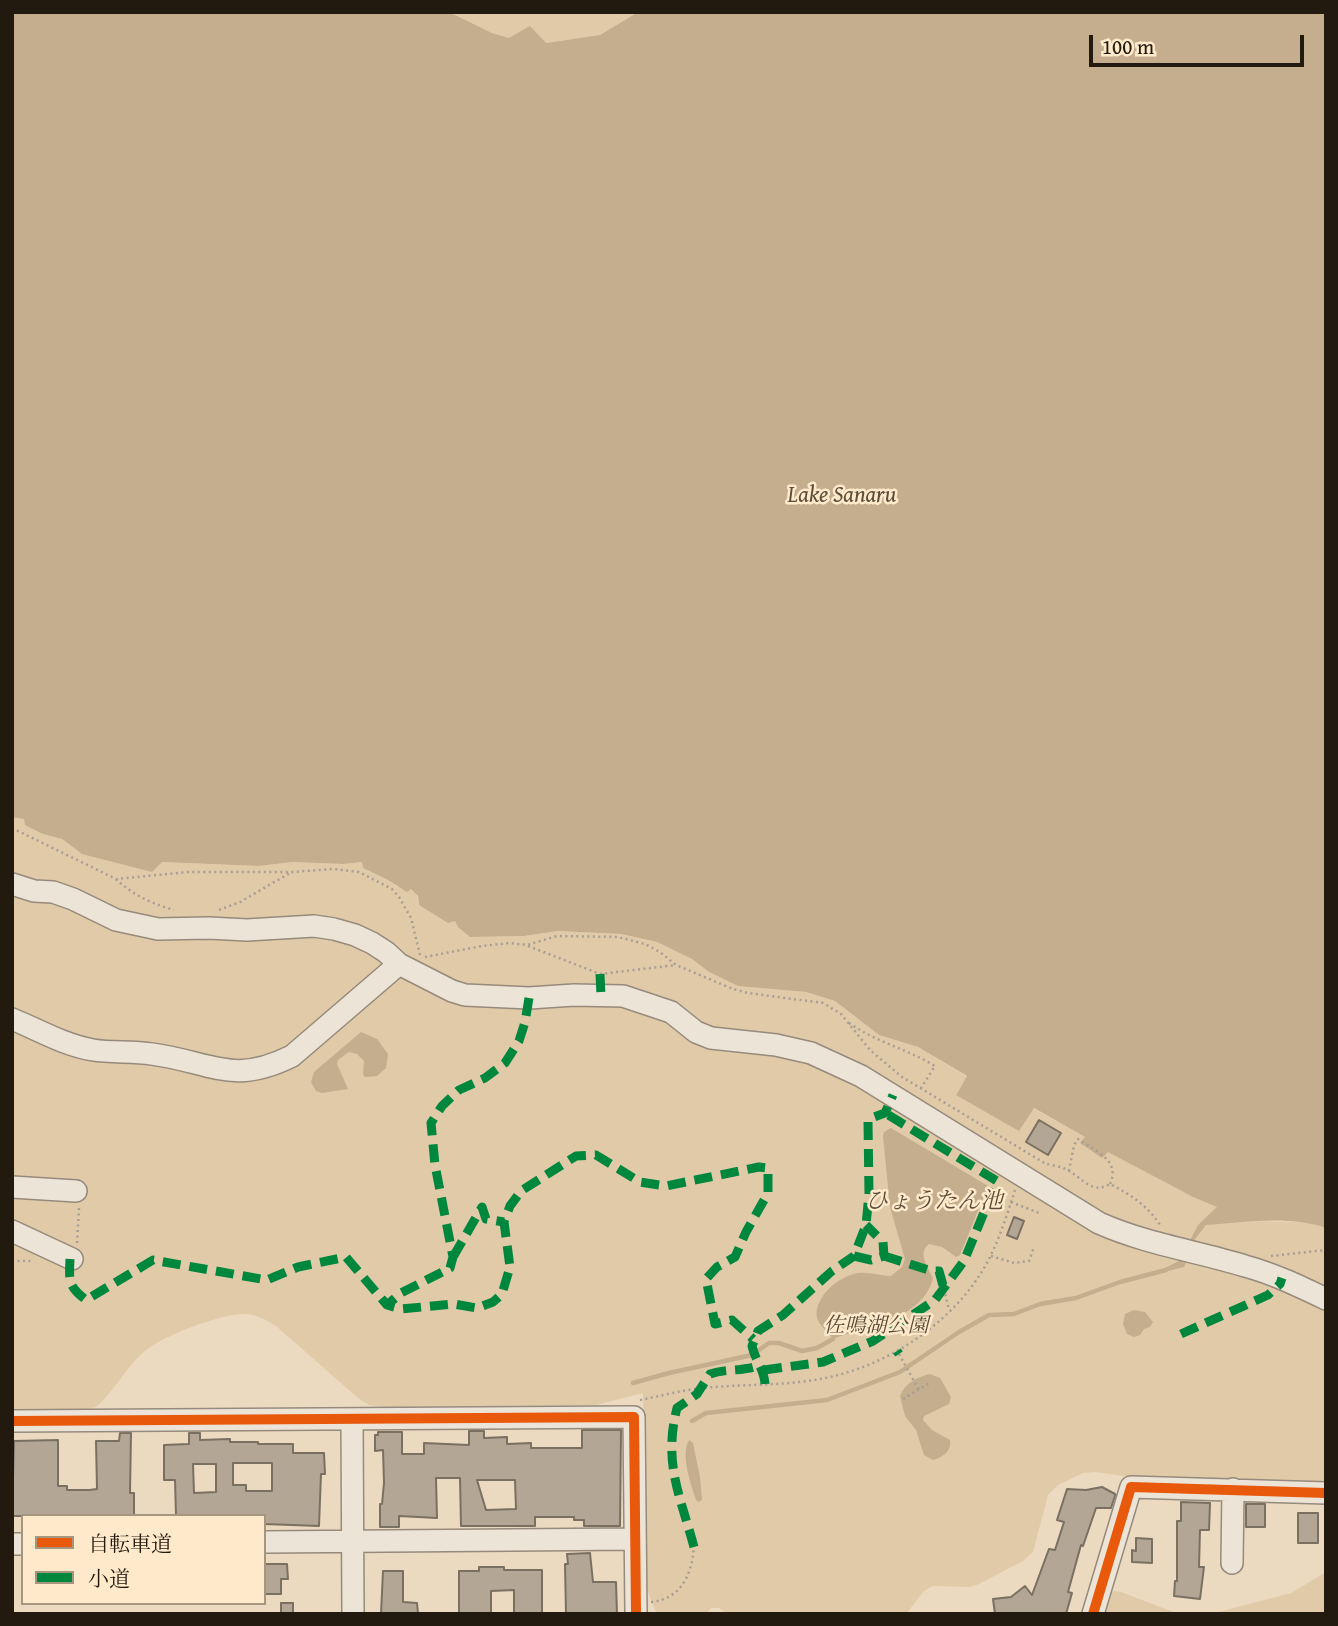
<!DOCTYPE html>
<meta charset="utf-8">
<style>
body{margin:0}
#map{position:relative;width:1338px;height:1626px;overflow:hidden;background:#ecdac0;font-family:"Gentium Book Plus","Noto Serif JP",serif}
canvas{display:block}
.frame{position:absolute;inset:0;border:14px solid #221a0f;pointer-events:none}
.legend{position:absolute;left:21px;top:1514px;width:245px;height:91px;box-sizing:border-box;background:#fee9cb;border:2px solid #a69680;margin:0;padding:9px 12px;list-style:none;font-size:21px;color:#221a0f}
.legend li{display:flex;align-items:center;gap:14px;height:35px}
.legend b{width:35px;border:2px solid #a69680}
.scale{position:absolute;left:1089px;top:35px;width:215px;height:32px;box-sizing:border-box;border:4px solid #221a0f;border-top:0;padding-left:9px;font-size:21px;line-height:24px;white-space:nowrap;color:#221a0f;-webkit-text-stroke:5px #fee9cb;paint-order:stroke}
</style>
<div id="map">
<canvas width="1338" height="1626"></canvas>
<div class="frame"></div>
<ul class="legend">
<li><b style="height:9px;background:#e8590c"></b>自転車道</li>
<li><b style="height:9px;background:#00873e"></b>小道</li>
</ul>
<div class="scale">100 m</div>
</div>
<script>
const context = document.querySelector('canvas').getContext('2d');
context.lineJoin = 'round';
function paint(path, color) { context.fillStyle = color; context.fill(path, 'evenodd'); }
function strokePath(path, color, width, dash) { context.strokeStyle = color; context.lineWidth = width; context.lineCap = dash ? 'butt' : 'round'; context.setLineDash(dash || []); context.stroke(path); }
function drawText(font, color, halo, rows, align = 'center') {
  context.font = font + ' "Gentium Book Plus","Noto Serif JP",serif'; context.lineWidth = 5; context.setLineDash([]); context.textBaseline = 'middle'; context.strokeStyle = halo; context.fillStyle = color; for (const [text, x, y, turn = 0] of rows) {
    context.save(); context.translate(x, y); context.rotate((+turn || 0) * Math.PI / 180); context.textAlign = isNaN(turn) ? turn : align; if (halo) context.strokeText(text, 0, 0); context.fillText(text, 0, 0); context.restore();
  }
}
const green = new Path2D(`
 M449,12h189l-38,23 -54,8 -37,-5 -17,-5z
 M12,817l12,1 19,16 19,5 20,15 80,8 97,4 34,-4 50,2 19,-2 1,6 23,11 11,8 14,2 6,5 2,11 36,16 15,16 54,-1 34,-5 63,3 36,8 35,17 17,13 29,14 68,6 29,9 44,34 39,12 49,30 -11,17 63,36 14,-22 148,83 29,11 36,19 66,1 14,6v257l-174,-5 -56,-8 -13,1 -25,12 -10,10 -15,57 -10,9 -44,23 -10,3 -37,-1 -8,5 -18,23h-178l-9,-6h-8l-5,6h-49l-12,-29 -2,-192 -47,12 -213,2 -14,-2 -11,-7 -82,-72c-10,-6 -18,-11 -30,-12 -22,-2 -83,22 -100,36 -20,16 -31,41 -50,57l-9,2 -75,1z
 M1326,1572v42h-115l80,-21z
 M1114,1591l7,1 58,22h-79l8,-20z`);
const water = new Path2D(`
 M12,12h437l43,21 17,5 21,-12 16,17 54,-8 38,-23h688v1216c-34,-13 -84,-6 -120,-3l-11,14 -11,28 -20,5 1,-4 14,-7 19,-36 19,-18 -24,-10 -85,-45 -6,6 -22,-15 5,-6 -51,-29 -15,23 -63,-36 11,-19 -49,-29 -39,-12 -44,-34 -29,-9 -68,-6 -29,-14 -17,-13 -35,-17 -36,-8 -63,-3 -34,5 -54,1 -12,-10 -3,-6 -7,2 -29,-18 -1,-9 -7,-7 -4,3 -21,-13 -23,-11 -1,-6 -19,2 -50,-2 -34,4 -97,-4 -10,10 -70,-18 -20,-15 -19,-5 -18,-9 -1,-6 -12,-2z
 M361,1032l16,7 11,15 -2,14 -9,8 -12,1 -2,-3 1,-13 -7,-7 -8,-2 -11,8 -1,4 11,25 -26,4 -6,-2 -5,-9 3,-10z
 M891,1128l97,58 -28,69 -4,2 -14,-10 -13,-3c-12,9 -1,23 4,34 -5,24 -31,38 -52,48 -14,7 -31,5 -48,13 -4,-6 -15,-15 -16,-21 -4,-21 23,-43 42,-45 11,-1 21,3 32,3l11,-9 3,-8 -15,-52 -7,-71 1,-4z
 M1134,1310l11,2 8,10 -3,5 -6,2 -4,6 -6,2 -7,-3 -4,-10 2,-10z
 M930,1374l10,4 11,19 -2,7 -25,12 -1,4 9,10 18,10c2,11 -7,17 -17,20l-9,-5 -8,-25 -11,-14 -5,-20c5,-13 17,-19 30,-22z
 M689,1440l4,3 7,34 2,23 -3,2 -3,-2c-5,-16 -16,-45 -7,-60z`);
const stream = new Path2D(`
 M633,1383l36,-10 83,-18 17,-12h10l23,8 15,-3 16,-9
 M692,1421l14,-8 121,-13 73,-28 59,-40 30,-17 25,-1 26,-10 36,-6 44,-16 46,-12`);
const building = new Path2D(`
 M1039,1120l22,13 -13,22 -22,-13z
 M1014,1217l10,4 -7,18 -10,-4z
 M582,1430h39l-1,96h-36v-6h-10v-3h-39v9h-74l-1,-48h-24l1,40 -38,-2v11h-19v-23h2l2,-21 -1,-33 -8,1v-16h3v-3h24v22h22v-11l45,2v-14h15v7l23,-1v7l24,-1v5h51zM477,1480h38l1,29 -30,1z
 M120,1433h11l-1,60h4v23h-122l2,-75 44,-1v46h9v4h22l8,-1 -1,-48h23z
 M189,1433h11v7l30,-1v3h28v2h35v9h31l1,21h-4l-2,52 -55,-2v-8h-88l-1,-36h-11v-35l25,-1zM233,1463h39v28h-26v-6h-13zM193,1464h23v28l-22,1z
 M1102,1487l13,7v2l-4,12h-15l-13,38 -2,-1 -13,47 4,1 -6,21h-71l-2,-15 18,-2 14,-11 7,9 17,-46 6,1 9,-28 -7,-2 10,-31 19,1z
 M1181,1502l29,1 -1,27h-9l-1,37h5l-4,32 -26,-3 1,-15h2v-60h4z
 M1246,1504h19v23h-19z
 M1298,1513h20v30h-20z
 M1136,1538l16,1v24l-20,-1v-12l4,1z
 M590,1553l3,29h23l1,32h-51l-1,-50h3l-1,-10z
 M264,1564h23l1,15h-7v15h-17z
 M479,1567h25v3h38v44h-28v-24l-23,1v23h-32v-43h20z
 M383,1571h20v31l14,1 1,11h-37z
 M281,1603h12v11h-12z`);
const path = new Path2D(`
 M12,828l104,51 72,-7h104l41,-3 26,3 33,17 7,8 12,21 9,37
 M116,879c16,16 37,25 58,31
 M219,910l21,-8 50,-29
 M528,946l72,28 76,-9
 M425,957l57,-11 27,-3 18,2 30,-9 61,1 27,7 15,8 16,13 57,24 15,4 75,10 18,11 29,36 32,27 144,87c5,1 12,2 17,4 17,6 27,28 47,16 20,10 38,22 50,41
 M849,1023c27,19 58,26 86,43l-14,22
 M1069,1171l5,-26 4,-6c17,12 43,21 32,45
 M1011,1202l28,11
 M77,1243l2,-35
 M991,1256l23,7 15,-2 5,-14
 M1271,1256l55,-6
 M12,1261h21
 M944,1289l5,21
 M899,1354l20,36
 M903,1399l28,-17
 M640,1400c21,-4 42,-10 63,-12 39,-4 79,-2 117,-9 69,-12 140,-60 171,-124 10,-21 17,-43 24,-65
 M651,1602c31,-3 41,-29 43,-55`);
const minor = new Path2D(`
 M12,884l22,7 19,1 20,7 43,21 42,9 51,-1 38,2 67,-4 20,3 21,6 17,8 14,9 13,12 53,27 13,4 64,3 45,-3 49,1 48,16 25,20 15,6 65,7 35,8 50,23 238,147c47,21 97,28 146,43 29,8 54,20 81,33
 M12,1019c27,11 52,26 81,31 19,3 39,1 59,4 59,8 80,32 140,2l107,-92
 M12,1187l64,4
 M12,1231l60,28
 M352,1419l1,195
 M12,1421l622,-4 2,197
 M264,1542l371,-3
 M12,1544h11
 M1232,1563l1,-74
 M1093,1614l38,-127 195,6`);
const quiet = new Path2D(`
 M600,974l1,21
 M529,998l-4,24 -6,19 -14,22 -20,15 -26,12 -17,16 -11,17 4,42 18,92 -3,11 -49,25 -14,12 14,4 53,-5 23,4 16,-6 9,-8 8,-27 -6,-45 6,-16 11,-15 55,-35 20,-1 44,27 26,4 93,-19 9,1v25l-22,39 -11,25 -18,10 -11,12 9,45 17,-4 21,19
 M854,1256l17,4 13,-4 -1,-14 -17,-17
 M884,1256l48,15h7l5,18
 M453,1257l29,-50 4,12 18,3
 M70,1259c-1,22 -2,27 16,41l67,-40 114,20 31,-13 48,-10 41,48
 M1181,1334l87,-39 12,-11 2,-6
 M897,1351l2,3
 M764,1370l59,-8 50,-21 62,-41 29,-39 33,-80 -112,-68
 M765,1384c-1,-15 -10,-24 -13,-38l6,-15 25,-16 49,-44 22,-15 12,-31 3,-31 -1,-72 3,-4 14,-5 8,-18
 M694,1547c-14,-52 -31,-84 -17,-139l20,-14 13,-20c17,-6 33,-2 50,-9`);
const cycleway = new Path2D(`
 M12,1421l622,-4 2,197
 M1093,1614l38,-127 195,6`);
const parkNames = [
 ["佐鳴湖公園",876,1327]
];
const waterNames = [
 ["Lake Sanaru",842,496],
 ["ひょうたん池",934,1202]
];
paint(green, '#e1caa8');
paint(water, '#c4ae8e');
strokePath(stream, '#c4ae8e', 4.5);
paint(building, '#b3a695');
strokePath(building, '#7a7062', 2);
strokePath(minor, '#958a7b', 24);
strokePath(path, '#a69e94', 2.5, [2, 3.5]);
strokePath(minor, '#ede4d8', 21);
strokePath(quiet, '#00873e', 9, [18, 9]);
strokePath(cycleway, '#e8590c', 10);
drawText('italic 21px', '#594b37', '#fee9cb', parkNames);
drawText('italic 23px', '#5c4e39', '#fee9cb', waterNames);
</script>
